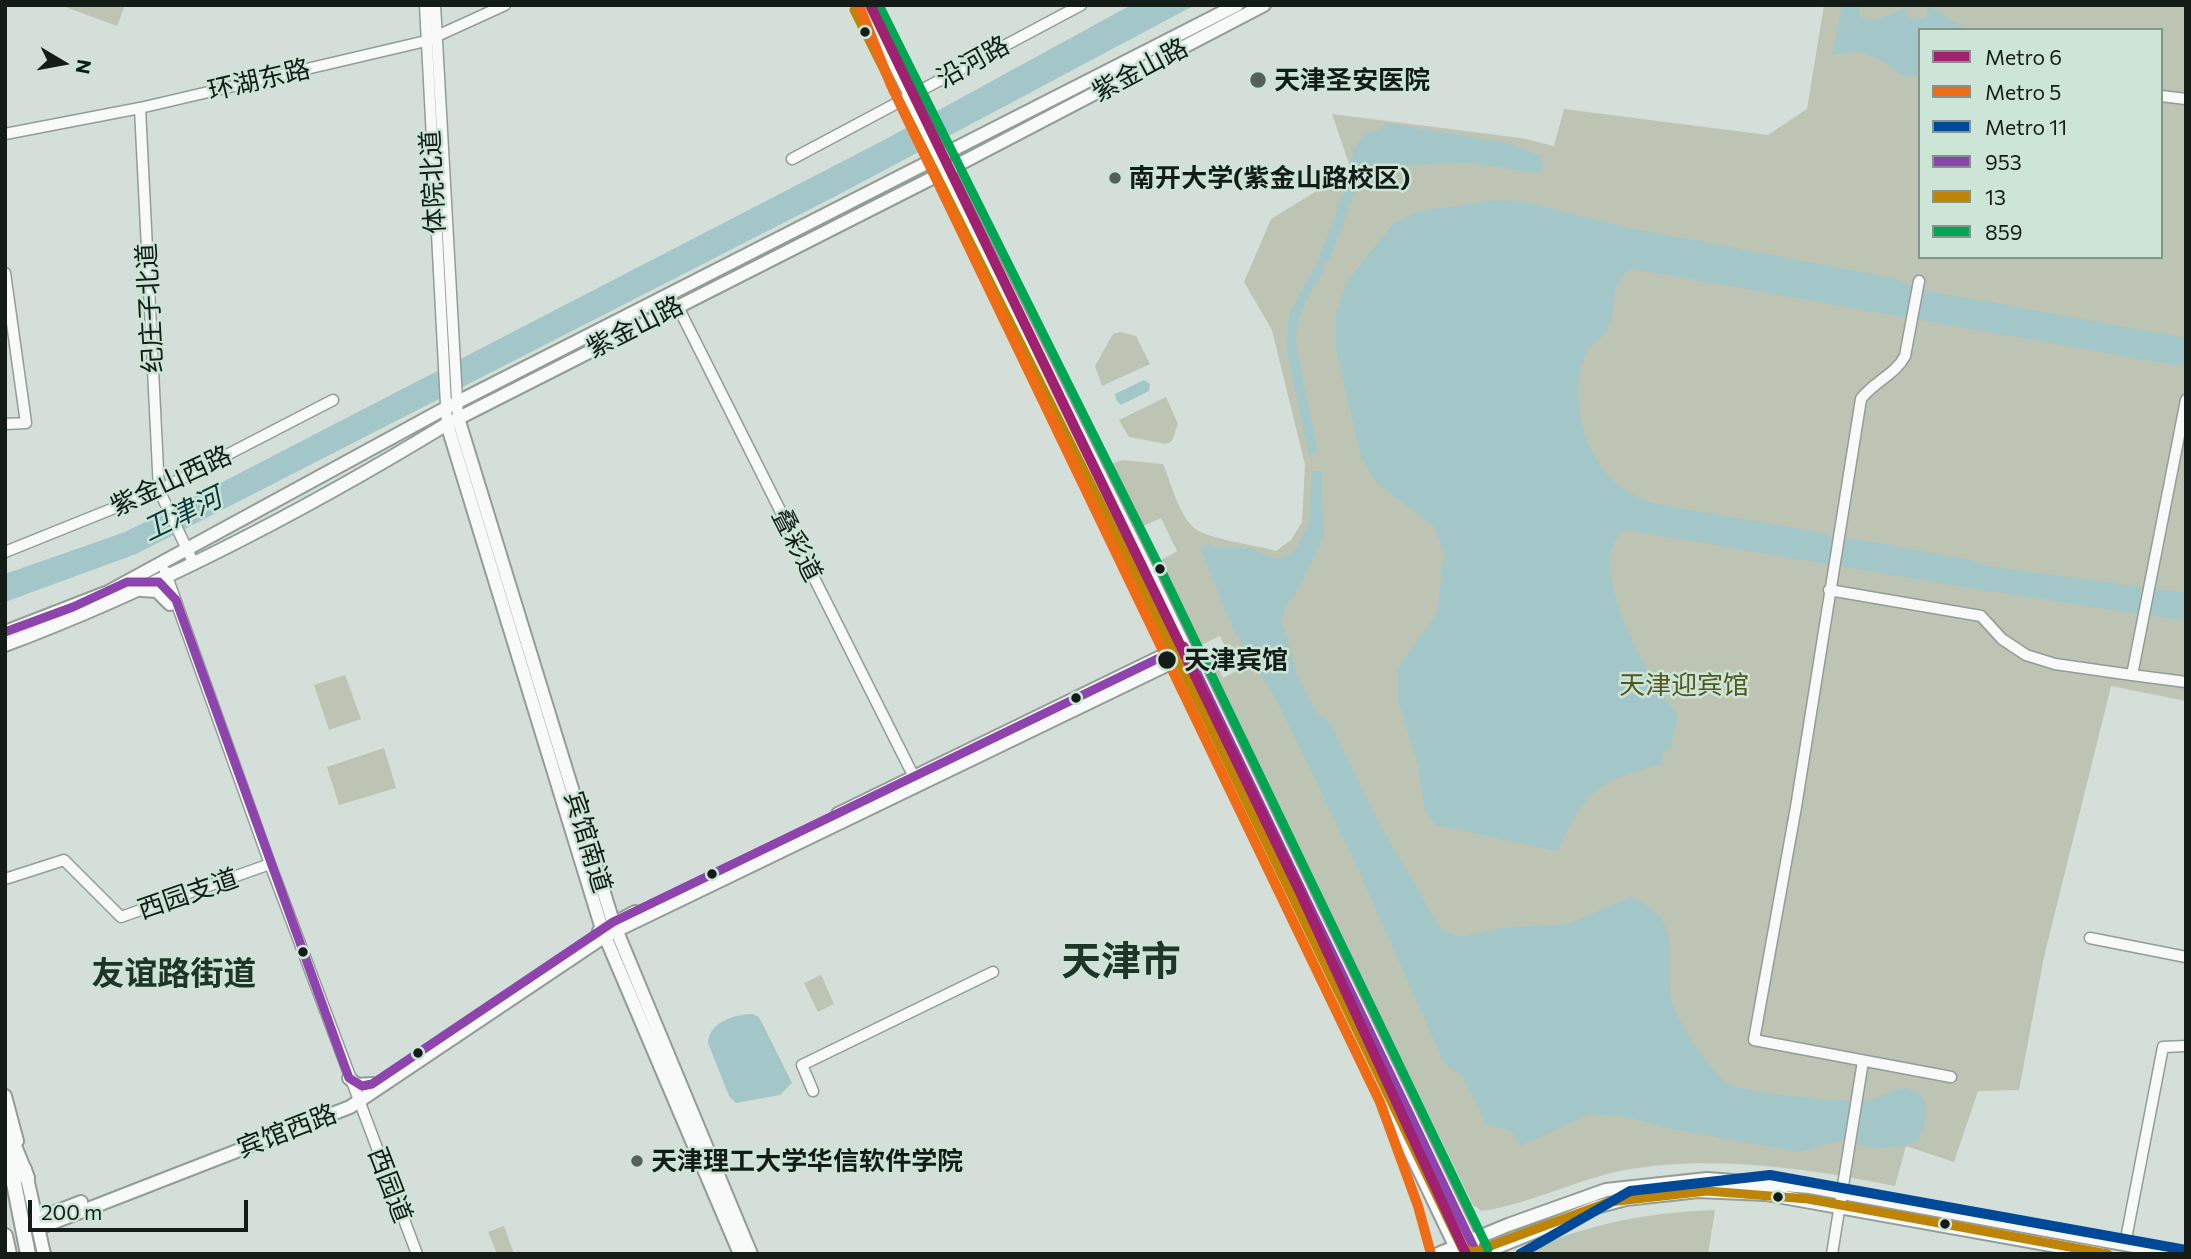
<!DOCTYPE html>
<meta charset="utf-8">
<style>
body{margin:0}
#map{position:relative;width:2191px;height:1259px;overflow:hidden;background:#d3dfd8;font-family:Commissioner,sans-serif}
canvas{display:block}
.frame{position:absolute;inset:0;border:7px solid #131c17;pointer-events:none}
.legend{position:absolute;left:1918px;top:28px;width:245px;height:231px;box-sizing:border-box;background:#cde5d7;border:2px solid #83958a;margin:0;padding:9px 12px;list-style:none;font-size:21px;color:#131c17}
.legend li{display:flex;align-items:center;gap:14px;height:35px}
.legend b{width:35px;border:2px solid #83958a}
.north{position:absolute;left:28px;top:28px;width:70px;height:70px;-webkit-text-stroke:5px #cde5d7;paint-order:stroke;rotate:100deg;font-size:19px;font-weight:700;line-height:28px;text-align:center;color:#131c17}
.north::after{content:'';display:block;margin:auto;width:24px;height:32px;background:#131c17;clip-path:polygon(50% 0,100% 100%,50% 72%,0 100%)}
.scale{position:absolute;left:28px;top:1200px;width:220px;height:32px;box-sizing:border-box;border:4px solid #131c17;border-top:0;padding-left:9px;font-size:21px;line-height:24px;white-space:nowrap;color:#131c17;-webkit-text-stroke:5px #cde5d7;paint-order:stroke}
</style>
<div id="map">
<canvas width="2191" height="1259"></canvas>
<div class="frame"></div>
<ul class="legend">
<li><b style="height:9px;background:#9f216f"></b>Metro 6</li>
<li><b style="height:9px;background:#ef6b14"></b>Metro 5</li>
<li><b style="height:9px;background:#004998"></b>Metro 11</li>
<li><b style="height:9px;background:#8e44ad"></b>953</li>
<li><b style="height:9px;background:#be8406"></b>13</li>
<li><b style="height:9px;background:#00a651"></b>859</li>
</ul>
<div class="north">N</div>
<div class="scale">200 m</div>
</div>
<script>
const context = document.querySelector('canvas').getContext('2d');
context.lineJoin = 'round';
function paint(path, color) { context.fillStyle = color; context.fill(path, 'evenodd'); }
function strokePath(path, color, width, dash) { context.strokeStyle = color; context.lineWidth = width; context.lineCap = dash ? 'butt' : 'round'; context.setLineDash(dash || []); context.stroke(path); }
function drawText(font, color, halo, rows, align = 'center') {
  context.font = font + ' Commissioner,"Noto Sans SC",sans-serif'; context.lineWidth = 5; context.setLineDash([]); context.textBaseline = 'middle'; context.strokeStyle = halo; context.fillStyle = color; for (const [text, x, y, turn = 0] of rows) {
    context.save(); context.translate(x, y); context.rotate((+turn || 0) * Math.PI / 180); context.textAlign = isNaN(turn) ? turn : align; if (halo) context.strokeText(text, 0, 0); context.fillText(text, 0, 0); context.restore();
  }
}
const green = new Path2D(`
 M60,5h65l-8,21z
 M1824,5h362v696l-75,-15 -67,271 -25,133 -41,1 -24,71 -48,-16 -11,40c-90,-18 -184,-32 -275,-15 -47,10 -91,33 -138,40l-9,-6 -269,-548 7,-4 12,25 19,-10 -12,-24 -5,2 -5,-10 -21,10 -41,-84 19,-11 -16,-33 -20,9 -31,-63 12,-4 41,4c8,19 15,48 30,63 12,12 64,18 83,24l15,-11 11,-18 3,-57 -33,-135 -28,-48 27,-63 80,-49 -19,-56 189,24 33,8 10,-37 204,26 39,-26zM1920,30h241v227h-241z
 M1120,332l16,4 14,28 -48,22 -7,-20 18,-32z
 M1166,397l12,27 -6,17 -6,3 -37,-7 -10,-17z
 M345,675l16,44 -32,11 -15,-45z
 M384,748l12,40 -57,17 -12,-38z
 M821,975l13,29 -16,8 -14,-29z
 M1715,1210l-7,44h-191c71,-29 121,-41 198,-44z
 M504,1226l10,28h-17l-9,-22z`);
const water = new Path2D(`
 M1131,5h64l-361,192 -698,357 -131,48v-28l120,-42 53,-27 706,-365z
 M1842,5h17l1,12 15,3 32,-12 -1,9 20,2 2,-14 39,25h-47v45l-14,2c-30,-19 -37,-30 -74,-22z
 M1386,123l122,20 34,13 -1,17 -74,-10 -74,3 -20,7 -16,13 -28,75 -7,3 2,7c-16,25 -28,44 -28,74l22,108 -9,3 -22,-106 1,-26 3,-14 26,-47 11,-28 23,-65 2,-19 12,-18 20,-5z
 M1497,200l33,3 89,23 274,52 30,12 263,48v29l-553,-98 -8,3c-3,6 -8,13 -10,19 -3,15 -1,27 -9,41 -5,8 -15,11 -19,19 -18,40 -7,94 23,126 11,12 25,19 40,26l174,30 9,6h23l114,21 16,6 200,27v28l-217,-33 -343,-58c-48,27 27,157 52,185l-8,35h-6l-3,15c-64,15 -76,27 -103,86l-122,-26 -11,-14 -7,-46 -20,-65v-32l39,-55 7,-62 -9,-23 -60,-47 -14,-24 -25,-108v-35l12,-34 45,-56 24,-12z
 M1144,380l6,4 -1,7 -28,14 -5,-5 -1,-6z
 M1312,471h9l3,65 -24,50 -15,21 -3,15 17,57 17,33 13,9 52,105 60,104 19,7 42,-9 67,-4 61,-27c56,22 34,58 42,104 4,19 40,73 57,83 15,9 123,20 142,16 16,-3 26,-19 45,-8 17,9 8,34 3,48l-14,6 -31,2 -32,-8 -43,12 -133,-24 -39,-11 -37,-3 -70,32c-8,-20 -16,-16 -33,-21l-24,-48 -19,-14 -91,-205 -77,-159 -43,-70 -33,-81 7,-4 12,4h30l28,11 17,-7 15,-28z
 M753,1014l6,3 33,66 -12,12 -44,8 -7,-7 -21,-53c1,-21 27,-29 45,-29z`);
const minor = new Path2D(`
 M425,5l22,419
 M435,5l23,413
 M2161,96l25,3
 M140,108l19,382 34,72
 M5,134l135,-26 286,-67 79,-36
 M792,159l289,-154
 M5,273l21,150 -21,1
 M1919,281l-14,75c-10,19 -32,26 -44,43l-65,408 -42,233 197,37
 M677,305l240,478
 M2186,400l-54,275 54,7
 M5,552l154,-62 174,-90
 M165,571l105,293 147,390
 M1829,590l152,26 21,23 24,16 29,9 77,11
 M5,879l59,-19 57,57 149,-53
 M2090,938l96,19
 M813,1091l-11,-26 191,-93
 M2125,1244l38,-197 23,-1
 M1832,1254l31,-193`);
const major = new Path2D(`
 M865,5l286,572 326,677
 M902,101l270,551 287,602
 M458,418l155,504 138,332
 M447,424l155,505 138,325
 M142,590l15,1 13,13
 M5,632l103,-40 336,-183 793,-404
 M5,645c152,-57 304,-137 442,-221l499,-253 318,-166
 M838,814l339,-165
 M599,931l36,-19
 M349,1078l8,7 15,-1
 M5,1096l12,45
 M25,1169l19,85
 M37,1219l44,-17
 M39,1228l311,-121 255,-171 576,-278
 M1438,1254l70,-29 98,-35 101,-11 103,8 368,67
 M1480,1254l116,-47 30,-8 72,-8 68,3 335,60`);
const highway = new Path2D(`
 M5,1124l22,54
 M5,1138l23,116
 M5,1236l4,18`);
const bus1 = new Path2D(`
 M5,632l68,-25 54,-25h32l17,18 173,478 13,8 10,-2 241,-162 571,-276 293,608`);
const bus2 = new Path2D(`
 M854,10l286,572 322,666 12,4 135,-50 98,-11 101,8 300,55`);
const bus3 = new Path2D(`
 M879,5l283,567 326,677`);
const metro1 = new Path2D(`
 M870,5l428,883 168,366`);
const metro2 = new Path2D(`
 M859,5l31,78 490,1019 38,104 13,48`);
const metro3 = new Path2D(`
 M1520,1254l110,-63 140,-16 416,75`);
const markers = [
 [865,32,6,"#131c17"],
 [1258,80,9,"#56605b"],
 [1115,178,7,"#56605b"],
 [1160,569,6,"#131c17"],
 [1167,660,10,"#131c17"],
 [1076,698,6,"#131c17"],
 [712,874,6,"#131c17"],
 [303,952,6,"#131c17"],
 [418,1053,6,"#131c17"],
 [637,1161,7,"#56605b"],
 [1778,1197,6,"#131c17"],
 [1945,1224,6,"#131c17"]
];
const streetNames = [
 ["沿河路",973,62,-29],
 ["紫金山路",1140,70,-28],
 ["环湖东路",259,80,-13],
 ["体院北道",433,182,-93],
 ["纪庄子北道",150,308,-93],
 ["紫金山路",635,327,-27],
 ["紫金山西路",171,481,-25],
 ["叠彩道",797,545,63],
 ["宾馆南道",588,842,73],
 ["西园支道",188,894,-19],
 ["宾馆西路",287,1131,-21],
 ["西园道",390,1185,69]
];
const poiNames = [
 ["天津圣安医院",1274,80],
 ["南开大学(紫金山路校区)",1129,178],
 ["天津理工大学华信软件学院",651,1161]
];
const stopNames = [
 ["天津宾馆",1184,660]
];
const parkNames = [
 ["天津迎宾馆",1684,685]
];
const waterNames = [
 ["卫津河",182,514,-26]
];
const districtNames = [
 ["友谊路街道",174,974]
];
const townNames = [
 ["天津市",1121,962]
];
paint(green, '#bdc4b4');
paint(water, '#a3c7c9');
strokePath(minor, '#939c97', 13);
strokePath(major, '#939c97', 16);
strokePath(highway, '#939c97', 18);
strokePath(minor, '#f8faf9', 10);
strokePath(major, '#f8faf9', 12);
strokePath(highway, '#f8faf9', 14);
strokePath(bus1, '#8e44ad', 9);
strokePath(bus2, '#be8406', 9);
strokePath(bus3, '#00a651', 9);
strokePath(metro1, '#9f216f', 10);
strokePath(metro2, '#ef6b14', 10);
strokePath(metro3, '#004998', 10);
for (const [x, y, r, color] of markers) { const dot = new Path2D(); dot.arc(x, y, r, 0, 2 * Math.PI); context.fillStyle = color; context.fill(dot); strokePath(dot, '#cde5d7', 2.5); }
drawText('26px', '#131c17', '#cde5d7', streetNames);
drawText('bold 26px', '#131c17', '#cde5d7', poiNames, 'left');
drawText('bold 26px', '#131c17', '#cde5d7', stopNames, 'left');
drawText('26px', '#52571e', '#cde5d7', parkNames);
drawText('italic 28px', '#0c393e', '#cde5d7', waterNames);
drawText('bold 33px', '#203429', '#cde5d7', districtNames);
drawText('bold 40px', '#203429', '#cde5d7', townNames);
</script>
